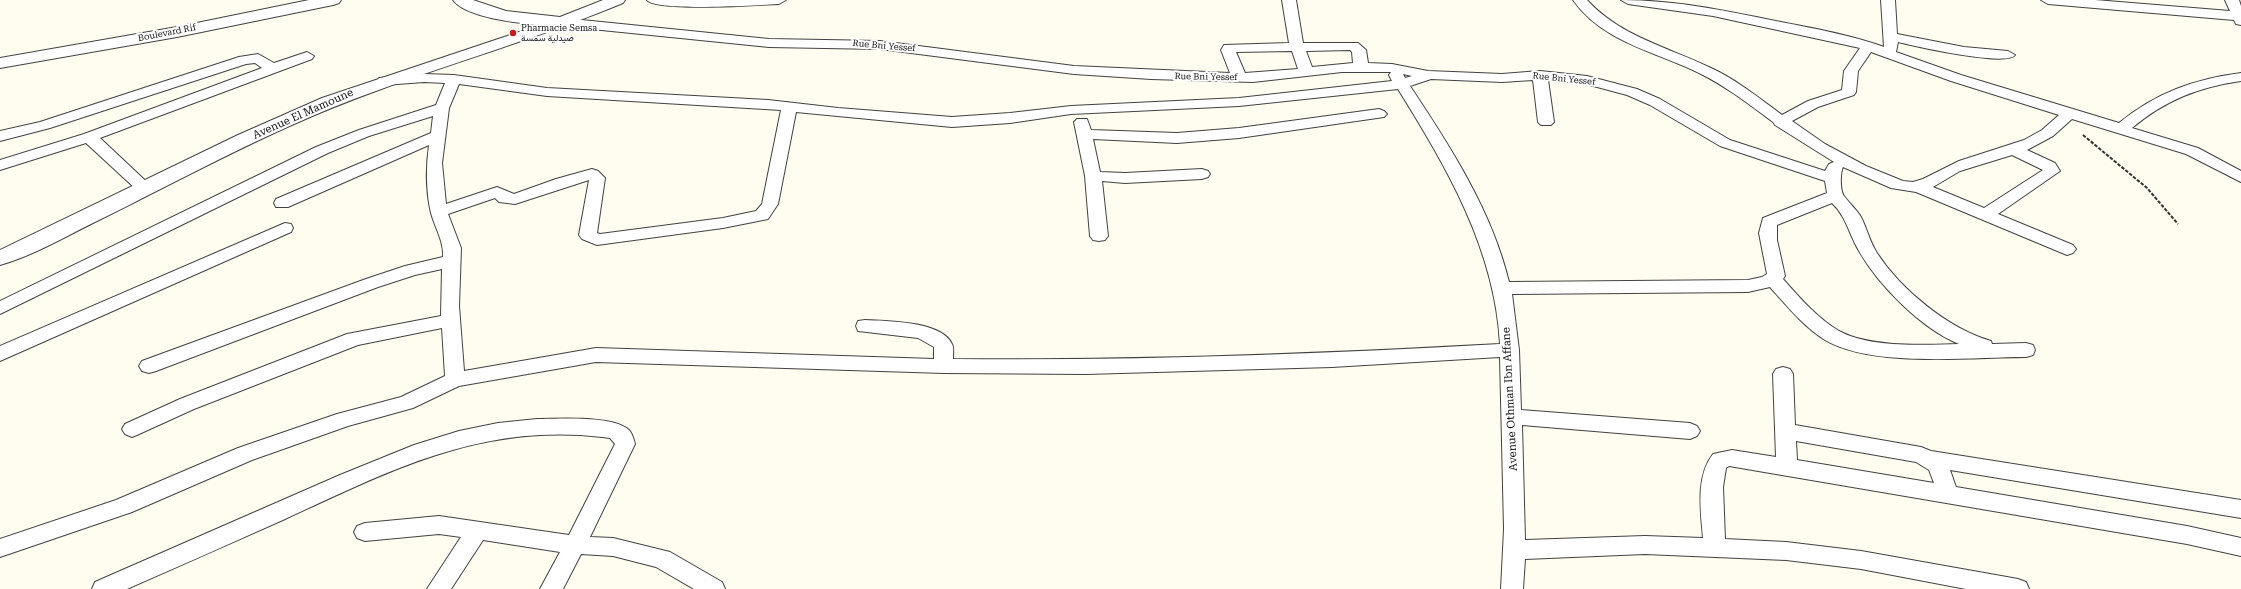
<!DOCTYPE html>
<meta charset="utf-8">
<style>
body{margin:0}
canvas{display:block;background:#fffdf0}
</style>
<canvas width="2241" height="589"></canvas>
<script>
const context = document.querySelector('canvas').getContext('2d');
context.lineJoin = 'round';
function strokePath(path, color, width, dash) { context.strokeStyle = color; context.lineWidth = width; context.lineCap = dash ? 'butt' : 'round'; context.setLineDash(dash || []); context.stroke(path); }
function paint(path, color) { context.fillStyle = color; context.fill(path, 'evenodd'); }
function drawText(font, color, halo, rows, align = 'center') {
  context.font = font + ' "Roboto Serif",Vazirmatn,serif'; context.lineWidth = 4; context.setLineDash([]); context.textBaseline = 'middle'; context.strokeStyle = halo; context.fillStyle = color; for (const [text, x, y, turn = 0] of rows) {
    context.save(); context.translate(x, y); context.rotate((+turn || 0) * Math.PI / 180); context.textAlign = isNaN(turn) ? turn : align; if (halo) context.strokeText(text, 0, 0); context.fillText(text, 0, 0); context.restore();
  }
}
const path = new Path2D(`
 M2083,135l64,53 31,36`);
const minor = new Path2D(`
 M647,0h139l-7,4c-19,1 -124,8 -132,-4z
 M1282,0h14l7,43h55l8,7 2,13 24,1 36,7 74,3 38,-3 47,5 50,13 23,10 70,41 95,31 4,-7 5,-2 -59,-37 -2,-3c-23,-17 -46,-35 -72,-48 -43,-22 -98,-31 -128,-74h14c34,37 81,47 124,68 26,12 48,30 71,47l26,-14 34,-11 2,-19 16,-23 -147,-32 -85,-12 -7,-4c55,0 107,11 160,22 35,7 70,13 103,25l-3,-47h14l2,34 67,13 44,4 7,4c-8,12 -101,-9 -117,-13l-2,10 65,23 158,48c37,-30 75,-44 122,-50v8c-42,6 -76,19 -109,47l66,20 43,23v11l-55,-28 -114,-35 -19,17 -26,14 28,13 5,8 -62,43 75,31 3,4 -3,4 -6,2 -151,-63 -25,-4 -48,-21c-3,6 -3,24 1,29 5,7 12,13 17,21 6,12 9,25 16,36 24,37 72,76 114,88l1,3 34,-1 7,2 2,5 -2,5 -7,2c-55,0 -154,11 -201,-17 -22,-14 -38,-34 -55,-53l-22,5 -236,2 7,56 2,60 169,13 7,3 3,5 -3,5 -7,3 -168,-14 3,115 120,-4 58,2c-2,-26 -8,-61 10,-84l19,-4 44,7 -3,-83 3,-5 7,-2 7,2 3,5 2,51 126,22 10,4 310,49v18l-291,-48 6,17 231,39 54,12v18l-54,-12 -458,-78 -3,2 -3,19 2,52 61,3 75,9 157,28 8,3 3,7h-63l-105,-20 -75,-9 -141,-6 -120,5 -2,30h-22l3,-60 -4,-172 -168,10 -246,7 -142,-1 -348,-11 -137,24 -46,22 -65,18 -96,34 -120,52 -132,45v-18l116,-39 122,-52 99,-34 64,-17 44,-21 -3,-48 -84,17 -164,64 -55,25 -7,3 -7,-3 -3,-5 3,-5 55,-25 167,-65 94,-18 1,-47 -27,6 -37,12 -222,84 -7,2 -7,-2 -3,-5 3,-5 224,-82 39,-13 38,-9c1,-16 -8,-29 -12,-44 -5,-21 -5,-47 -2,-68l-141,62h-12l-2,-4 2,-4 155,-66 2,-17 -64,20 -41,17 -328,161v-13l316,-154 43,-17 77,-25 9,-22 -21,-1 -40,3 -5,-1 -2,-3 2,-3 45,-4 30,1 93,13 221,12 70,8 114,9 58,-4 61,-7 168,-8 153,-17 -3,-6 2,-3h-49l-89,10 -102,-3 -77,-5 -194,-25 -111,-2 -207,-21 -7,-4 7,-4 207,21 111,2 194,25 156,7 -9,-23 3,-5 65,-2zM1350,50l2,2 1,11 -41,4 -6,-16zM1292,51l6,18 -53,4 -9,-21zM1871,52l80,29 108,34 -17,15 -18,10 -65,21 -36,18 -10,3 -10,-1 -37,-15 -41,-22 -33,-23 26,-14 36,-12 2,-3 2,-21zM1403,74l9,2 -7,2zM1431,79l71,3 31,-2 5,42 3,3h10l3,-3 -6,-42 38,4 41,11 23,10 70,41 105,35 2,12 -64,25 -4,15 8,41 -5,3 -14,3 -239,2c-17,-71 -59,-136 -99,-196zM459,84l88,12 234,14 -19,94 -6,7 -33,7 -123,16 -3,-1 8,-55 -7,-7 -6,-2 -36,10 -42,15 -17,-7 -51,17 -4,-41 7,-55zM1398,89c49,79 97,160 102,255 -183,10 -364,17 -547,15 0,-5 1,-11 -1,-15 -10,-23 -66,-23 -87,-24l-7,1 -2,5 2,5 60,7 16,9v12l-338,-11 -132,23 -5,-65 2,-58 -13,-34 47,-16 4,4 16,2 74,-24 -10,55 3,4 15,6 126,-17 45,-9 10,-15 18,-92 156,15 58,-4 61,-9 168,-8zM2012,155l31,15 -59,38 -51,-21 27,-16zM1832,203c14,13 17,31 27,48 20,35 63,78 100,93 -35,1 -89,4 -120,-13 -22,-13 -39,-33 -56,-52l2,-3 -8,-36v-15zM1796,441l120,21 13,8 5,13 -137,-23z
 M2041,0h54l135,11 -5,-11h14l2,6v19l-5,-1 -2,-4 -186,-16z
 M307,52l7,4 -2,3 -212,79 50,47 2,3 -2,3h-12l-52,-48 -86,27v-10l84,-26 178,-66 -7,-5 -9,1 -196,64 -50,13v-10l40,-9 199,-65 19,-3 16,9z
 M1379,109l5,2 3,3 -3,3 -145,21 -62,5 -84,-4 7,33 25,1 77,-4 6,2 2,3 -2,3 -6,2 -77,4 -23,-2 6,55 -3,4 -6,1 -6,-1 -3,-4 -5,-60 -11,-54 3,-3h10l4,11 86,3 62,-5z
 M285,223l6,1 2,4 -2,4 -291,129v-15z
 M537,419c21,0 76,-4 92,11 3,3 5,10 6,14l-45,93 23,1 57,14 52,30 3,7h-31l-38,-22 -43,-11 -32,-2 -18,35h-23l20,-37 -77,-12 -32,49h-24l34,-52 -22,-3 -74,7 -8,-3 -3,-6 3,-6 8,-3 74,-7 130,19 46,-91 -5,-6 -8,-1c-121,-14 -211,33 -317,82 -53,24 -106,47 -158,70h-35l3,-7 245,-107 74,-30 45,-14 39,-8z`);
const tertiary = new Path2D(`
 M309,0h32l-2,3 -6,2 -156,32 -177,31v-10l177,-31z
 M453,0h20l33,11 54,6 43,-17h22l-2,3c-108,45 -222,73 -329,121 -66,29 -130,64 -195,96 -31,15 -66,36 -99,45v-15l238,-115 84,-37 218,-73c-21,-2 -74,-7 -87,-25z`);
const markers = [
 [513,33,4,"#c71e21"]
];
const farPoinames = [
 ["Pharmacie Semsa",521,28],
 ["صيدلية سمسة",521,38]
];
const farStreetnames = [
 ["Boulevard Rif",167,33,-11],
 ["Rue Bni Yessef",884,46,5],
 ["Rue Bni Yessef",1206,77,1],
 ["Rue Bni Yessef",1564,79,6]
];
const streetNames = [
 ["Avenue El Mamoune",303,114,-24],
 ["Avenue Othman Ibn Affane",1510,399,-93]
];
strokePath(minor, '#424242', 2);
strokePath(tertiary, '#424242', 2);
strokePath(path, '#313131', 2, [3.5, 1.5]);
paint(minor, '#fff');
paint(tertiary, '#fff');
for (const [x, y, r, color] of markers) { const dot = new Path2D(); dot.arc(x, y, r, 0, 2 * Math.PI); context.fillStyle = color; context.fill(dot); strokePath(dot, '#fff', 1.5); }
drawText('9px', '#0f0f0f', '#fff', farPoinames, 'left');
drawText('9px', '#0f0f0f', '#fff', farStreetnames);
drawText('11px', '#0f0f0f', '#fff', streetNames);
</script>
